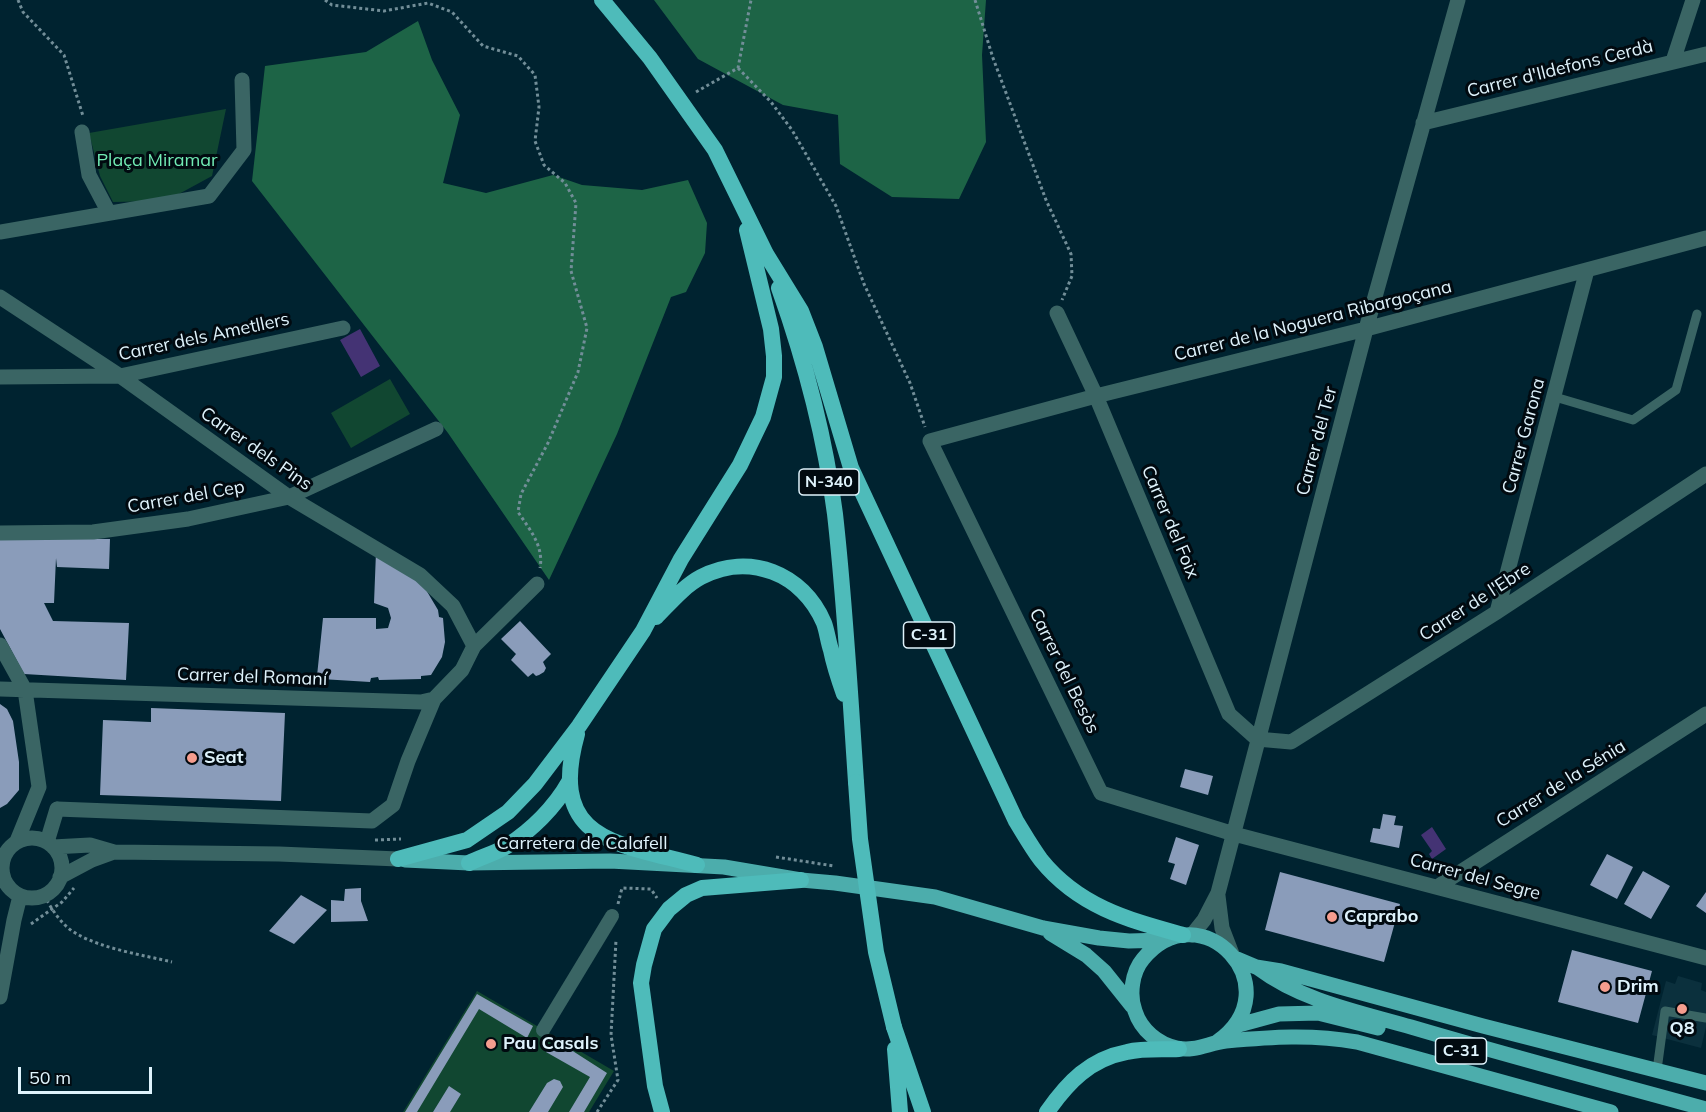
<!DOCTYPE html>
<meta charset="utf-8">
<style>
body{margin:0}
#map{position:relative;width:1706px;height:1112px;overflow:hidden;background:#002330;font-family:Mulish,sans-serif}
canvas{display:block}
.scale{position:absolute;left:18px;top:1067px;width:134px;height:27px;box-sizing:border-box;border:3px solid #dff3fc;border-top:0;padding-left:8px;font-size:18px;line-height:21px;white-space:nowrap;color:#dff3fc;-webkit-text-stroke:4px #010a10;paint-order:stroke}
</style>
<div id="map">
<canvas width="1706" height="1112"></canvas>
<div class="scale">50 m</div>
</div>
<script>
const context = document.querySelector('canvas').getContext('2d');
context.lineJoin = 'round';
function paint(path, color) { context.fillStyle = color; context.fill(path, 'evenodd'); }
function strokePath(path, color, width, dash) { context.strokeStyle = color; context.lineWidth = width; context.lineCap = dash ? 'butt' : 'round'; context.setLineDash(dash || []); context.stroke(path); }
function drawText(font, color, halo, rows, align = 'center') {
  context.font = font + ' Mulish,sans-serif'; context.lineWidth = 6; context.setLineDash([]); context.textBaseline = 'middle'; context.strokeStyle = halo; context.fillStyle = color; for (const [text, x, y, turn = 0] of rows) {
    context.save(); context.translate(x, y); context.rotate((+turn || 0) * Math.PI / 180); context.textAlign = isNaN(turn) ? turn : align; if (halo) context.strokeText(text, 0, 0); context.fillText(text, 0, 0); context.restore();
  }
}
const built = new Path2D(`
 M1678,976l24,7 -1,7 5,2v35l-5,21 -49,-13 14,-54 9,3z`);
const green = new Path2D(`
 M226,109l-14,67 -46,25 -53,1 -13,-26 -11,-43z
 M390,379l20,35 -59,34 -20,-35z
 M477,991l137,80 -25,41h-186z`);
const forest = new Path2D(`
 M654,0h332l-4,55 4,87 -27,57 -67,-2 -52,-33 -2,-49 -55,-10 -85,-46z
 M418,21l14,39 28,55 -17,68 43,10 67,-18 29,10 60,5 46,-10 19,43 -2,30 -19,39 -15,5 -54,137 -68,146 -101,-147 -196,-252 13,-115 101,-14z`);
const water = new Path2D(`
 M360,329l20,37 -19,11 -21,-37z
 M1432,827l14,22 -14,10 -3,-5 3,-3 -11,-16z`);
const building = new Path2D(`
 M0,538l110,1 -1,30 -52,-2 -1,-9 -2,45h-10l9,18 76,2 -3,57 -102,-6 -24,-45z
 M376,552l46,31 16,27 1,7 4,1 2,24 -3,15 -11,18 -10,1v3l-42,1 -1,-3 -7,1 -1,4 -49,-3 -1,-2 -3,-1 6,-58h53v11l12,-1 3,-10 -3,-10 -14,-5z
 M520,621l31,33 -8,8 3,6 -2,4 -5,3 -3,1 -3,-3 -5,4 -17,-17 5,-6 -15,-15z
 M0,704l7,5 6,12 6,41v28l-12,14 -7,4z
 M151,708l134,5 -4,88 -181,-6 3,-75 48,2z
 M1185,769l28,7 -5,19 -28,-8z
 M1383,814l13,2 -2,9 9,1 -4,22 -29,-6 3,-14 7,1z
 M1176,837l23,8 -13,40 -16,-6 5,-15 -7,-2z
 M1607,854l26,13 -16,32 -27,-14z
 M1643,871l27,15 -19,33 -27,-15z
 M1280,872l120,32 -16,58 -119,-32z
 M361,888v13l7,20 -37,1v-22l13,1 1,-12z
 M1706,892v21l-10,-7z
 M301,895l26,15 -33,34 -25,-13z
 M1572,950l80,21 -14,52 -80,-21z
 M477,994l56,32 -6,12 -48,-29 -62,103h-12z
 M554,1039l53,34 -23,39h-15l21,-35 -44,-25z
 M554,1079l6,2 3,6 -15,25h-19l18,-29z
 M449,1086l12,8 -11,18h-17z`);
const path = new Path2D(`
 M18,0l5,12 41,43 19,61
 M325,0l7,5 52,6 44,-8 24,9 31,34 35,10 17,19 4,32 -4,34 9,24 21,18 11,20 -5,68 16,57 -9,44 -30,71 -27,51 -3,18c12,18 26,34 22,56
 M975,0l18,58 53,142 25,54 1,22 -10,24
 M738,68l33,34 21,28 44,76 28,78 46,99 15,44
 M696,92l42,-24 13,-68
 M375,840l26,-1
 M776,857l58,9
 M44,895c8,15 18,31 33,39 26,15 66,21 95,28
 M618,904l4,-16 29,1 6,9
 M31,924l31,-22 12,-14
 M597,1112l21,-32 -7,-45 5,-95`);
const service = new Path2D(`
 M1555,397l78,23 43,-30 21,-76
 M1657,1070l8,-59 41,7`);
const pedestrian = new Path2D(`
 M543,1030l69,-114`);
const minor = new Path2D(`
 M1673,61l20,-61
 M1423,123l283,-69
 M82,132l7,43 20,38
 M0,232l209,-36 35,-46 -2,-70
 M1706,238l-340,91 -270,67 -166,45 171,352 133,41 472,124
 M0,297l120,79 169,121 131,78 33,31 21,40
 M1057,313l39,83 133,318 28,25 34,3 206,-130 209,-138
 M0,377l120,-1 223,-48
 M0,533l93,-1 95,-13 101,-22 147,-68
 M1497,612l90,-342
 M0,645l25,45 14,97 -22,54
 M0,689l421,13 13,-3 28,-29 12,-24 63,-62
 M57,809l315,12 21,-16 15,-44 26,-62
 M2 868a30 30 0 1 1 60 0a30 30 0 1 1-60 0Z
 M47,842l10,-33
 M53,847l37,-2 24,7 165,2 119,5
 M60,877l32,-17 22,-8
 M1437,887l269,-173
 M1218,896l4,32 10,26
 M1192,935l12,-15 14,-27 148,-564 92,-329
 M0,997l14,-77 6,-24`);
const primary = new Path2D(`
 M405,860l64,3 141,-2 114,6 77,13 34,3 100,14 108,31 56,10 30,3 36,-1
 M1050,933l36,22 18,16 28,35
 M1237,959l19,8 25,4 202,55 223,57
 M1258,968c44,33 101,44 153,59 98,29 197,55 295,82
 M1235,1026l44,-12 39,-1 60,15
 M1217,1042c77,-54 -16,-153 -74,-83 -11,13 -14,36 -8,52 6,19 23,33 42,37 17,4 32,-5 49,-7 46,-4 85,-7 131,1l254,70`);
const trunk = new Path2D(`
 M602,0l48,58 65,92 51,104 35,57 14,36 36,121 165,353c8,13 16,27 25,39 38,47 88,60 142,75
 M779,288c26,73 46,149 56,226 10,89 15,179 21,268
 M656,617c14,-14 28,-31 45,-40 48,-25 102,-4 123,46 3,8 4,18 7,27 3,15 8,30 13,44
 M577,734c-30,108 40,109 120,131
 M398,859l69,-19 41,-28 27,-28 44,-58 64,-95 38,-72 59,-94 23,-48 11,-40v-21l-3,-27 -24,-99
 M469,863c12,-6 27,-10 38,-17 25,-16 48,-39 62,-64
 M894,1027l29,85
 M895,1049l5,63
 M662,1112l-7,-26 -14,-103 3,-18 10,-36 15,-20 17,-14 16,-7 99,-8
 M1047,1112c21,-30 43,-53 80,-60 17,-4 35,-2 52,-3`);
const trunkBridge = new Path2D(`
 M856,782l4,57 16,113 18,75`);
const markers = [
 [192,758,6,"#f59d8e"],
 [1332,917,6,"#f59d8e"],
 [1605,987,6,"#f59d8e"],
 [1682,1009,6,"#f59d8e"],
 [491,1044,6,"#f59d8e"]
];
const shields = [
 [829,482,60],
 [929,635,51],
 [1461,1051,51]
];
const shieldNames = [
 ["N-340",829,482],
 ["C-31",929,635],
 ["C-31",1461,1051]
];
const streetNames = [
 ["Carrer d'Ildefons Cerdà",1560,69,-14],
 ["Carrer de la Noguera Ribargoçana",1313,321,-14],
 ["Carrer dels Ametllers",204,337,-12],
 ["Carrer Garona",1524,436,-75],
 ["Carrer del Ter",1317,441,-75],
 ["Carrer dels Pins",256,449,35],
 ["Carrer del Cep",186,497,-10],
 ["Carrer del Foix",1170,522,67],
 ["Carrer de l'Ebre",1475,602,-33],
 ["Carrer del Besòs",1064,671,64],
 ["Carrer del Romaní",252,677,2],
 ["Carrer de la Sénia",1561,784,-32],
 ["Carretera de Calafell",582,844],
 ["Carrer del Segre",1475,877,15]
];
const parkNames = [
 ["Plaça Miramar",157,161]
];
const poiNames = [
 ["Seat",204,758],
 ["Caprabo",1344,917],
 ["Drim",1617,987],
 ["Q8",1682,1029,"center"],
 ["Pau Casals",503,1044]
];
paint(built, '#0b303d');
paint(green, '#114731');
paint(forest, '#1d6446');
paint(water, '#443374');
paint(building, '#8a9cba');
strokePath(path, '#728e98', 3, [3, 3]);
strokePath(service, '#3a6564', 9);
strokePath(pedestrian, '#3a6564', 14);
strokePath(minor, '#3a6564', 15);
strokePath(primary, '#4cadac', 15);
strokePath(trunk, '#4ebbba', 16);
strokePath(trunkBridge, '#4ebbba', 16);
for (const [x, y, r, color] of markers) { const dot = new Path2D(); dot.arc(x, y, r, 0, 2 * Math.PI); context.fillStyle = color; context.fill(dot); strokePath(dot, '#010a10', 2); }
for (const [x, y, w] of shields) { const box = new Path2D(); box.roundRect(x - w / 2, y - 13, w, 26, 4.5); context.fillStyle = '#010a10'; context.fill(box); strokePath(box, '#dff3fc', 1.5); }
drawText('bold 16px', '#dff3fc', null, shieldNames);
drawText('18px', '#dff3fc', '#010a10', streetNames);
drawText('18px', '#71ebb4', '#010a10', parkNames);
drawText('bold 18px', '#dff3fc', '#010a10', poiNames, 'left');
</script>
